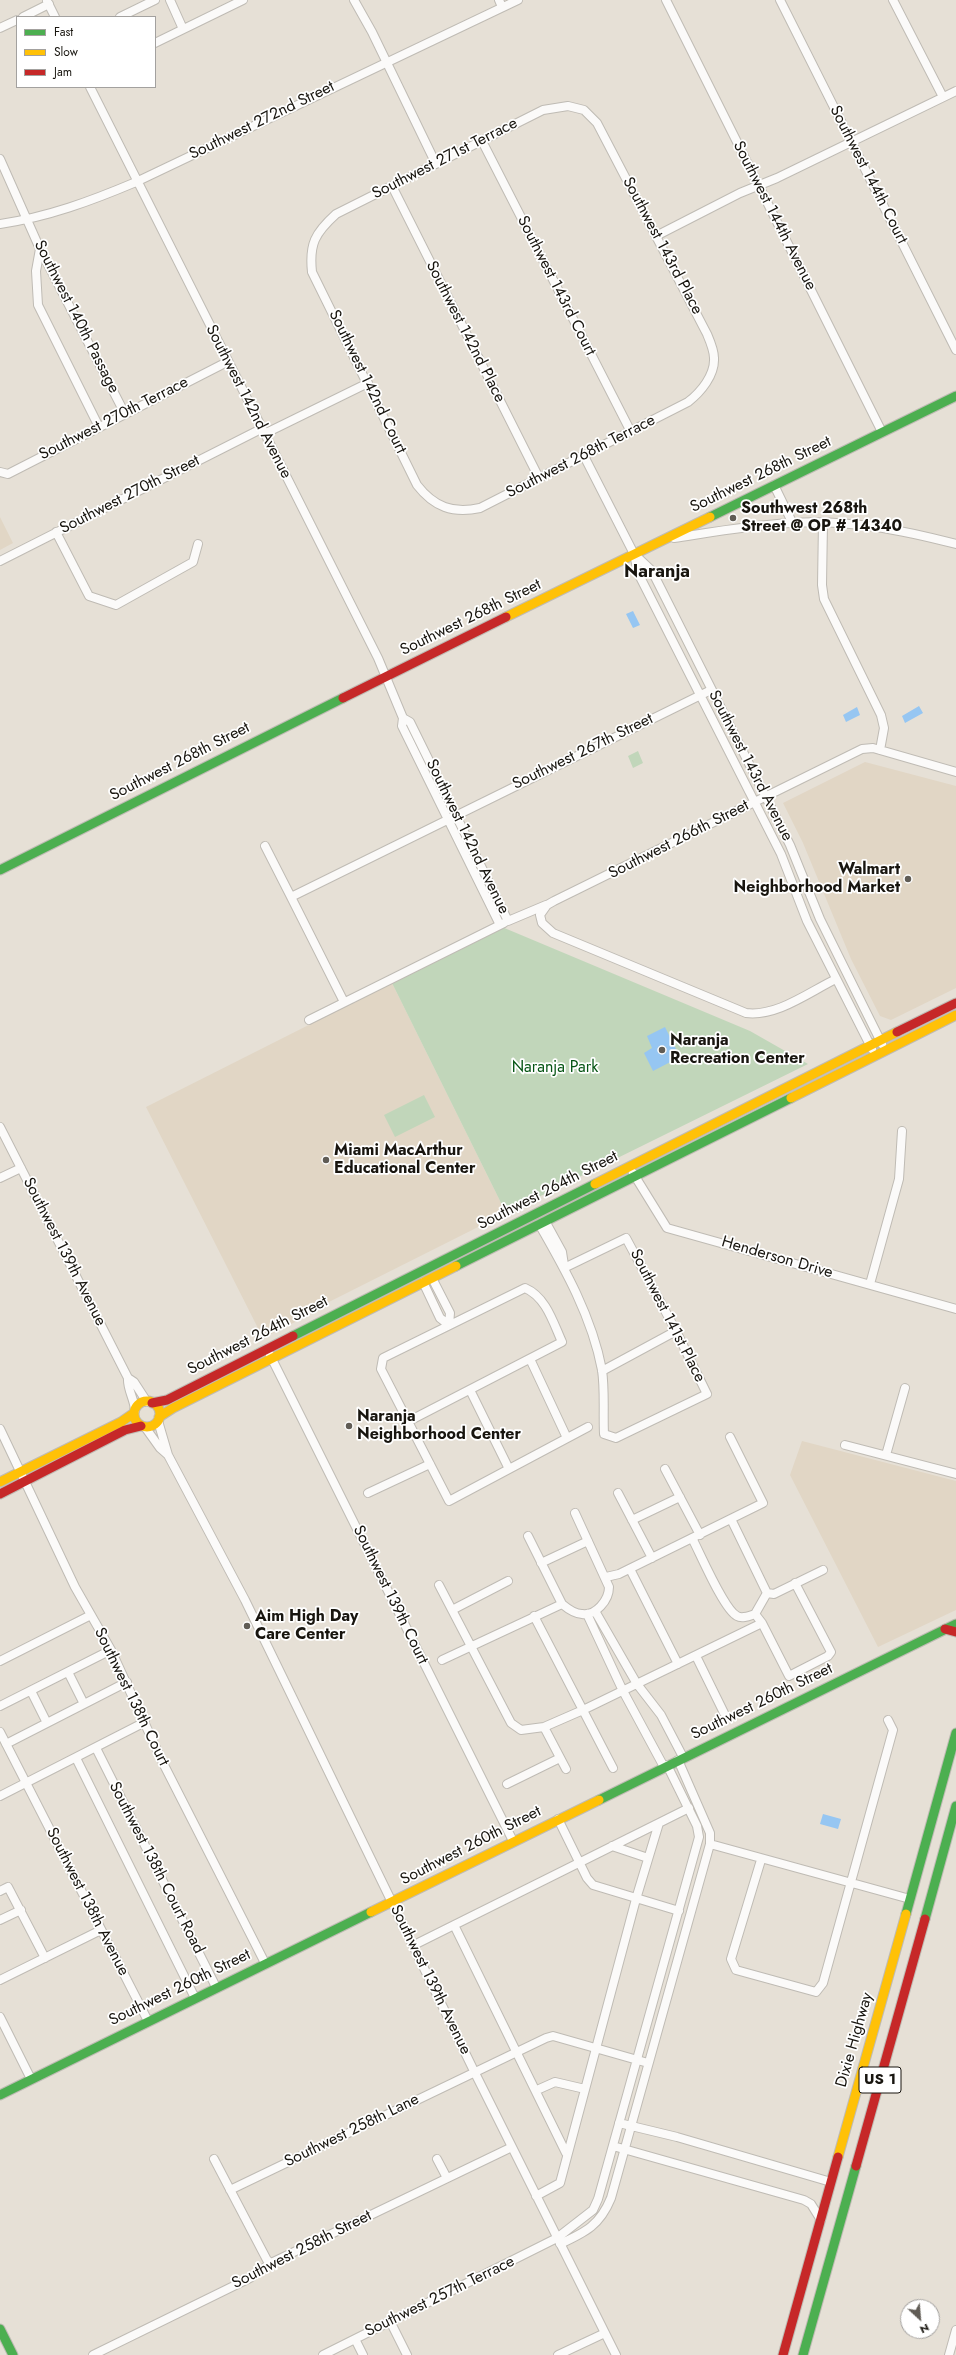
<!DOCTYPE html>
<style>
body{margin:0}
#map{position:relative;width:956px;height:2355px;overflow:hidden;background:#e6e0d6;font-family:Jost,sans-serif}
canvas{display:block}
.legend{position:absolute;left:16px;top:16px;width:140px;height:72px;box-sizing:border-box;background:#fff;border:1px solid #a3a19f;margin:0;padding:5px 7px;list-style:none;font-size:12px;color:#18150f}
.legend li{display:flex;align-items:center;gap:8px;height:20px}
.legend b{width:20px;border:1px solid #a3a19f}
.north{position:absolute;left:900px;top:2299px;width:40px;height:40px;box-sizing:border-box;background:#fff;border:1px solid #a3a19f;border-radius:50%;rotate:154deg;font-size:11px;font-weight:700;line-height:16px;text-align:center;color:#18150f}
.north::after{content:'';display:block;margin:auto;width:14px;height:18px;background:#605c55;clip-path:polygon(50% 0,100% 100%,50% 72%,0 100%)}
</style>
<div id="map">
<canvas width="956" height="2355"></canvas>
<ul class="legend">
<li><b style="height:5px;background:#4caf50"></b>Fast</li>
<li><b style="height:5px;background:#ffc107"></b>Slow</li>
<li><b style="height:5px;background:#c62828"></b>Jam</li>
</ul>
<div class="north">N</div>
</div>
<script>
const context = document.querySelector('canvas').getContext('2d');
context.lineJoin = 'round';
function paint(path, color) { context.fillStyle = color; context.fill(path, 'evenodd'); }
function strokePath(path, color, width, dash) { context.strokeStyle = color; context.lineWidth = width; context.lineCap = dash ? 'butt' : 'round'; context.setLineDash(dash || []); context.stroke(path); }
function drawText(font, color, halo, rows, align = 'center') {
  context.font = font + ' Jost,sans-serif'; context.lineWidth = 3.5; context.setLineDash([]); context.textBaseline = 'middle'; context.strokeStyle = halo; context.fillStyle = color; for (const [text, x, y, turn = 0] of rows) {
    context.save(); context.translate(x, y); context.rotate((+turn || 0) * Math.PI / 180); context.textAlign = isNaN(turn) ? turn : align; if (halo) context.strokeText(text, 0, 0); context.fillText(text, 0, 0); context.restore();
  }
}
const built = new Path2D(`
 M0,517l13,26 -13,7z
 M865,762l91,24v202l-65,32 -11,-4 -29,-57 -48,-116 -20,-40z
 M392,983l114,230 -203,102 -8,7 -32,16 -117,-231z
 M802,1441l154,40v129l-78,37 -88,-172z`);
const green = new Path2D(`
 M638,751l5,12 -10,5 -5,-12z
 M502,927l248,104 58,33 -302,149 -114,-230z
 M424,1095l11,22 -40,20 -11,-22z`);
const water = new Path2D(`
 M633,611l7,14 -7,3 -7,-14z
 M919,706l4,7 -18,10 -3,-7z
 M857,707l3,8 -14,7 -3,-7z
 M665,1027l15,30 -27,14 -9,-18 8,-5 -5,-12z
 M823,1814l18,5 -3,10 -18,-5z`);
const street = new Path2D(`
 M170,0l13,29
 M354,0l18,32 64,132
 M499,0l3,7
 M666,0l216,432
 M780,0l176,350
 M893,0l50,97
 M47,1l8,16
 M23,17l26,-13
 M120,17l35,-17
 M0,28l17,-8
 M155,43l88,-43
 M90,87l288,571 25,60
 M568,106l16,4 13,13 110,211c3,7 7,16 7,24 1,17 -13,34 -26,44l-208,106c-27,6 -46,-1 -63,-23l-105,-213c-3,-28 3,-39 24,-58l207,-104z
 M482,141l149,291
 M0,159l40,90 85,165
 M392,186l147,292
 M0,224c48,-7 91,-23 136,-42l382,-182
 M656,236l84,-43 37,-15 179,-87
 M40,249l-4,22 2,34 61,122
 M264,434l104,-51
 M584,456l50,98 4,19 143,281 26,67 65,128
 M0,472l8,2 219,-112
 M774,485l18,37
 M823,522l-1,63 2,14 57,116 3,13 -4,22
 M56,532l33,64 27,9 77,-43 5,-18
 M674,538c39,-6 78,-13 117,-15 56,-4 111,7 165,21
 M634,554l18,17 138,274 30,74 62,125
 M0,561l261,-132
 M265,846l26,51 420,-207
 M291,897l53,105
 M500,925l-98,-199 1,-8 7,4 98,199 38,-16
 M836,979c-27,13 -59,38 -90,34l-193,-80 -11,-10 -2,-8 7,-10 7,-4 308,-152 11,-1 83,24
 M309,1020l195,-97
 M0,1127l128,251c-1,11 6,20 7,32
 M633,1173l34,55 289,81
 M0,1178l21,-10
 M545,1221l17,31 2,13
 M539,1224c26,45 53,93 63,146 3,20 1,43 2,64l12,4 91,-44 -31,-63 -50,-93 -62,30
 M432,1278l18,35 -1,12
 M423,1282l17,36 9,7
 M870,1284l29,-105 3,-48
 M270,1355l243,486
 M530,1359l37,79
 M602,1371l74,-40
 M128,1378l6,4 13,20
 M470,1390l39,79
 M158,1421l10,34 77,145 229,471 142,284
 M409,1421l153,-79c-9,-20 -16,-45 -37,-54l-142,70 -2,11 68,132 139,-74
 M145,1427l15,21 8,7
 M0,1429l75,158 36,63 52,113 102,200
 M845,1445l111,29
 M886,1455l19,-67
 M665,1469l35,66
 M368,1493l62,-29
 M618,1493l34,65
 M731,1519l36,74
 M632,1520l48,-23
 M528,1536l34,68c6,5 13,10 20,10 14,2 27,-14 27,-27l-34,-74
 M692,1538c8,15 32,72 45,78 5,3 12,0 18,-2l12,-21
 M541,1563l47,-22
 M630,1569l48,95
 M606,1577l13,-3 144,-71 -33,-66
 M439,1585l72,138 10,7 23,-3 39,-17 179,-87
 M767,1593l7,1 49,-24
 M452,1610l56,-29
 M595,1611l42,73 24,31 22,42
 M587,1614l36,77 41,76
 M755,1614l7,9 27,53 39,-20 3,-4 -36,-69
 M534,1616l79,152
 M696,1656l28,57
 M442,1660l120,-56
 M0,1661l91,-46
 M68,1672l16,32
 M31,1691l16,32
 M0,1706l111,-56
 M544,1727l22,42
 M0,1732l148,289
 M6,1744l121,-62
 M96,1748l120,239
 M76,1758l119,240
 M507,1784l53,-26
 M0,1796l145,-74
 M558,1819l29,59 6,7 86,26
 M710,1844l200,55
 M612,1846l36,12
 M761,1860l-30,99 5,11 80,22 7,-9 70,-253 -5,-10
 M0,1891l8,-4 37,71
 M0,1920l21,-10
 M454,1925l112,228
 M414,1945l275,-137
 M0,1980l101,-50
 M0,2017l31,62
 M537,2090l18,-8 30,7
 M619,2123l58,14 154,45
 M613,2146l191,54 7,4 10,16
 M214,2159l53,101 4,3
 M437,2159l10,19
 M230,2190l316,-152 7,-2 95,27
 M536,2196l24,-13 76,-284 23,-76
 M560,2244c26,-12 40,-19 51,-46l99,-354v-11l-32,-73
 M390,2321l17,34
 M355,2339l8,16
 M93,2355l157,-77 21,-15 241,-116
 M323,2355l234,-117 36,-28 5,-11 101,-362 -2,-11 -30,-61
 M558,2355l47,-22
 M949,2355l7,-25`);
const fast = new Path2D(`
 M710,517l246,-121
 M0,870l343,-172
 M456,1266l335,-168
 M293,1336l302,-152
 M599,1800l357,-176
 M906,1914l50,-181
 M925,1919l31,-113
 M0,2095l371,-183
 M0,2329l13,26
 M803,2355l53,-189`);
const slow = new Path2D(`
 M506,617l204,-100
 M791,1098l165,-83
 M595,1184l302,-152
 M134 1414a13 13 0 1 1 26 0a13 13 0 1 1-26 0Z
 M159,1417l14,-9 283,-142
 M0,1482l121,-60 13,-9
 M371,1912l228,-112
 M838,2157l68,-243`);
const jam = new Path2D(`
 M343,698l163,-81
 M897,1032l59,-29
 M152,1403l15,-3 126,-64
 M0,1494l125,-64 16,-4
 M945,1629l11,3
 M856,2166l69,-247
 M783,2355l55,-198`);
const markers = [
 [733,518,4,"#605c55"],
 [908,879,4,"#605c55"],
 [662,1050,4,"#605c55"],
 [326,1160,4,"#605c55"],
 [349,1426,4,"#605c55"],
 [247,1626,4,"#605c55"]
];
const shields = [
 [880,2080,42]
];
const shieldNames = [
 ["US 1",880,2080]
];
const streetNames = [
 ["Southwest 272nd Street",262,121,-26],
 ["Southwest 271st Terrace",445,159,-27],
 ["Southwest 144th Court",868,175,63],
 ["Southwest 144th Avenue",774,216,63],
 ["Southwest 143rd Place",662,246,62],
 ["Southwest 143rd Court",556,286,63],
 ["Southwest 140th Passage",76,317,63],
 ["Southwest 142nd Place",465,332,63],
 ["Southwest 142nd Court",367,382,64],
 ["Southwest 142nd Avenue",248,402,63],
 ["Southwest 270th Terrace",114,419,-27],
 ["Southwest 268th Terrace",581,457,-27],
 ["Southwest 268th Street",761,475,-26],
 ["Southwest 270th Street",130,495,-27],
 ["Southwest 268th Street",471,618,-26],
 ["Southwest 267th Street",583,752,-26],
 ["Southwest 268th Street",180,762,-27],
 ["Southwest 143rd Avenue",750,766,63],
 ["Southwest 142nd Avenue",467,837,64],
 ["Southwest 266th Street",679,840,-27],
 ["Southwest 264th Street",548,1191,-27],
 ["Southwest 139th Avenue",64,1252,63],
 ["Henderson Drive",777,1258,16],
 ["Southwest 141st Place",667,1316,63],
 ["Southwest 264th Street",258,1336,-27],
 ["Southwest 139th Court",390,1595,64],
 ["Southwest 138th Court",131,1697,64],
 ["Southwest 260th Street",762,1702,-26],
 ["Southwest 260th Street",471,1846,-27],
 ["Southwest 138th Court Road",156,1868,63],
 ["Southwest 138th Avenue",87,1902,63],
 ["Southwest 139th Avenue",430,1980,64],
 ["Southwest 260th Street",180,1988,-26],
 ["Dixie Highway",855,2040,-74],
 ["Southwest 258th Lane",352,2131,-26],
 ["Southwest 258th Street",302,2250,-27],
 ["Southwest 257th Terrace",440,2297,-26]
];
const poiNames = [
 ["Southwest 268th",741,509],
 ["Street @ OP # 14340",741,527],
 ["Walmart",900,870,"right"],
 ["Neighborhood Market",900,888,"right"],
 ["Naranja",670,1041],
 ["Recreation Center",670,1059],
 ["Miami MacArthur",334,1151],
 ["Educational Center",334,1169],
 ["Naranja",357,1417],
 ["Neighborhood Center",357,1435],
 ["Aim High Day",255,1617],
 ["Care Center",255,1635]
];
const parkNames = [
 ["Naranja Park",555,1068]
];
const quarterNames = [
 ["Naranja",657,573]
];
paint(built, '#e1d6c5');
paint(green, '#c1d6ba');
paint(water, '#96c6f2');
strokePath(street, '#bfbbb4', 10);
strokePath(fast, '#bfbbb4', 11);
strokePath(slow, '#bfbbb4', 11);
strokePath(jam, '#bfbbb4', 11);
strokePath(street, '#fbfaf9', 8);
strokePath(fast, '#4caf50', 9);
strokePath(slow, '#ffc107', 9);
strokePath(jam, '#c62828', 9);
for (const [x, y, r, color] of markers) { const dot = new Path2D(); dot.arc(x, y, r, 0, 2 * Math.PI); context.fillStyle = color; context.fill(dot); strokePath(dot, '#fff', 1.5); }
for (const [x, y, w] of shields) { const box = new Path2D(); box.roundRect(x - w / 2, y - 13, w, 26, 3); context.fillStyle = '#fff'; context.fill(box); strokePath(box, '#18150f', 1); }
drawText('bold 15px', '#18150f', null, shieldNames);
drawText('16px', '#18150f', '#fff', streetNames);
drawText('bold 16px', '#18150f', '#fff', poiNames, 'left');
drawText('16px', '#055413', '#fff', parkNames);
drawText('bold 18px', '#18150f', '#fff', quarterNames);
</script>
